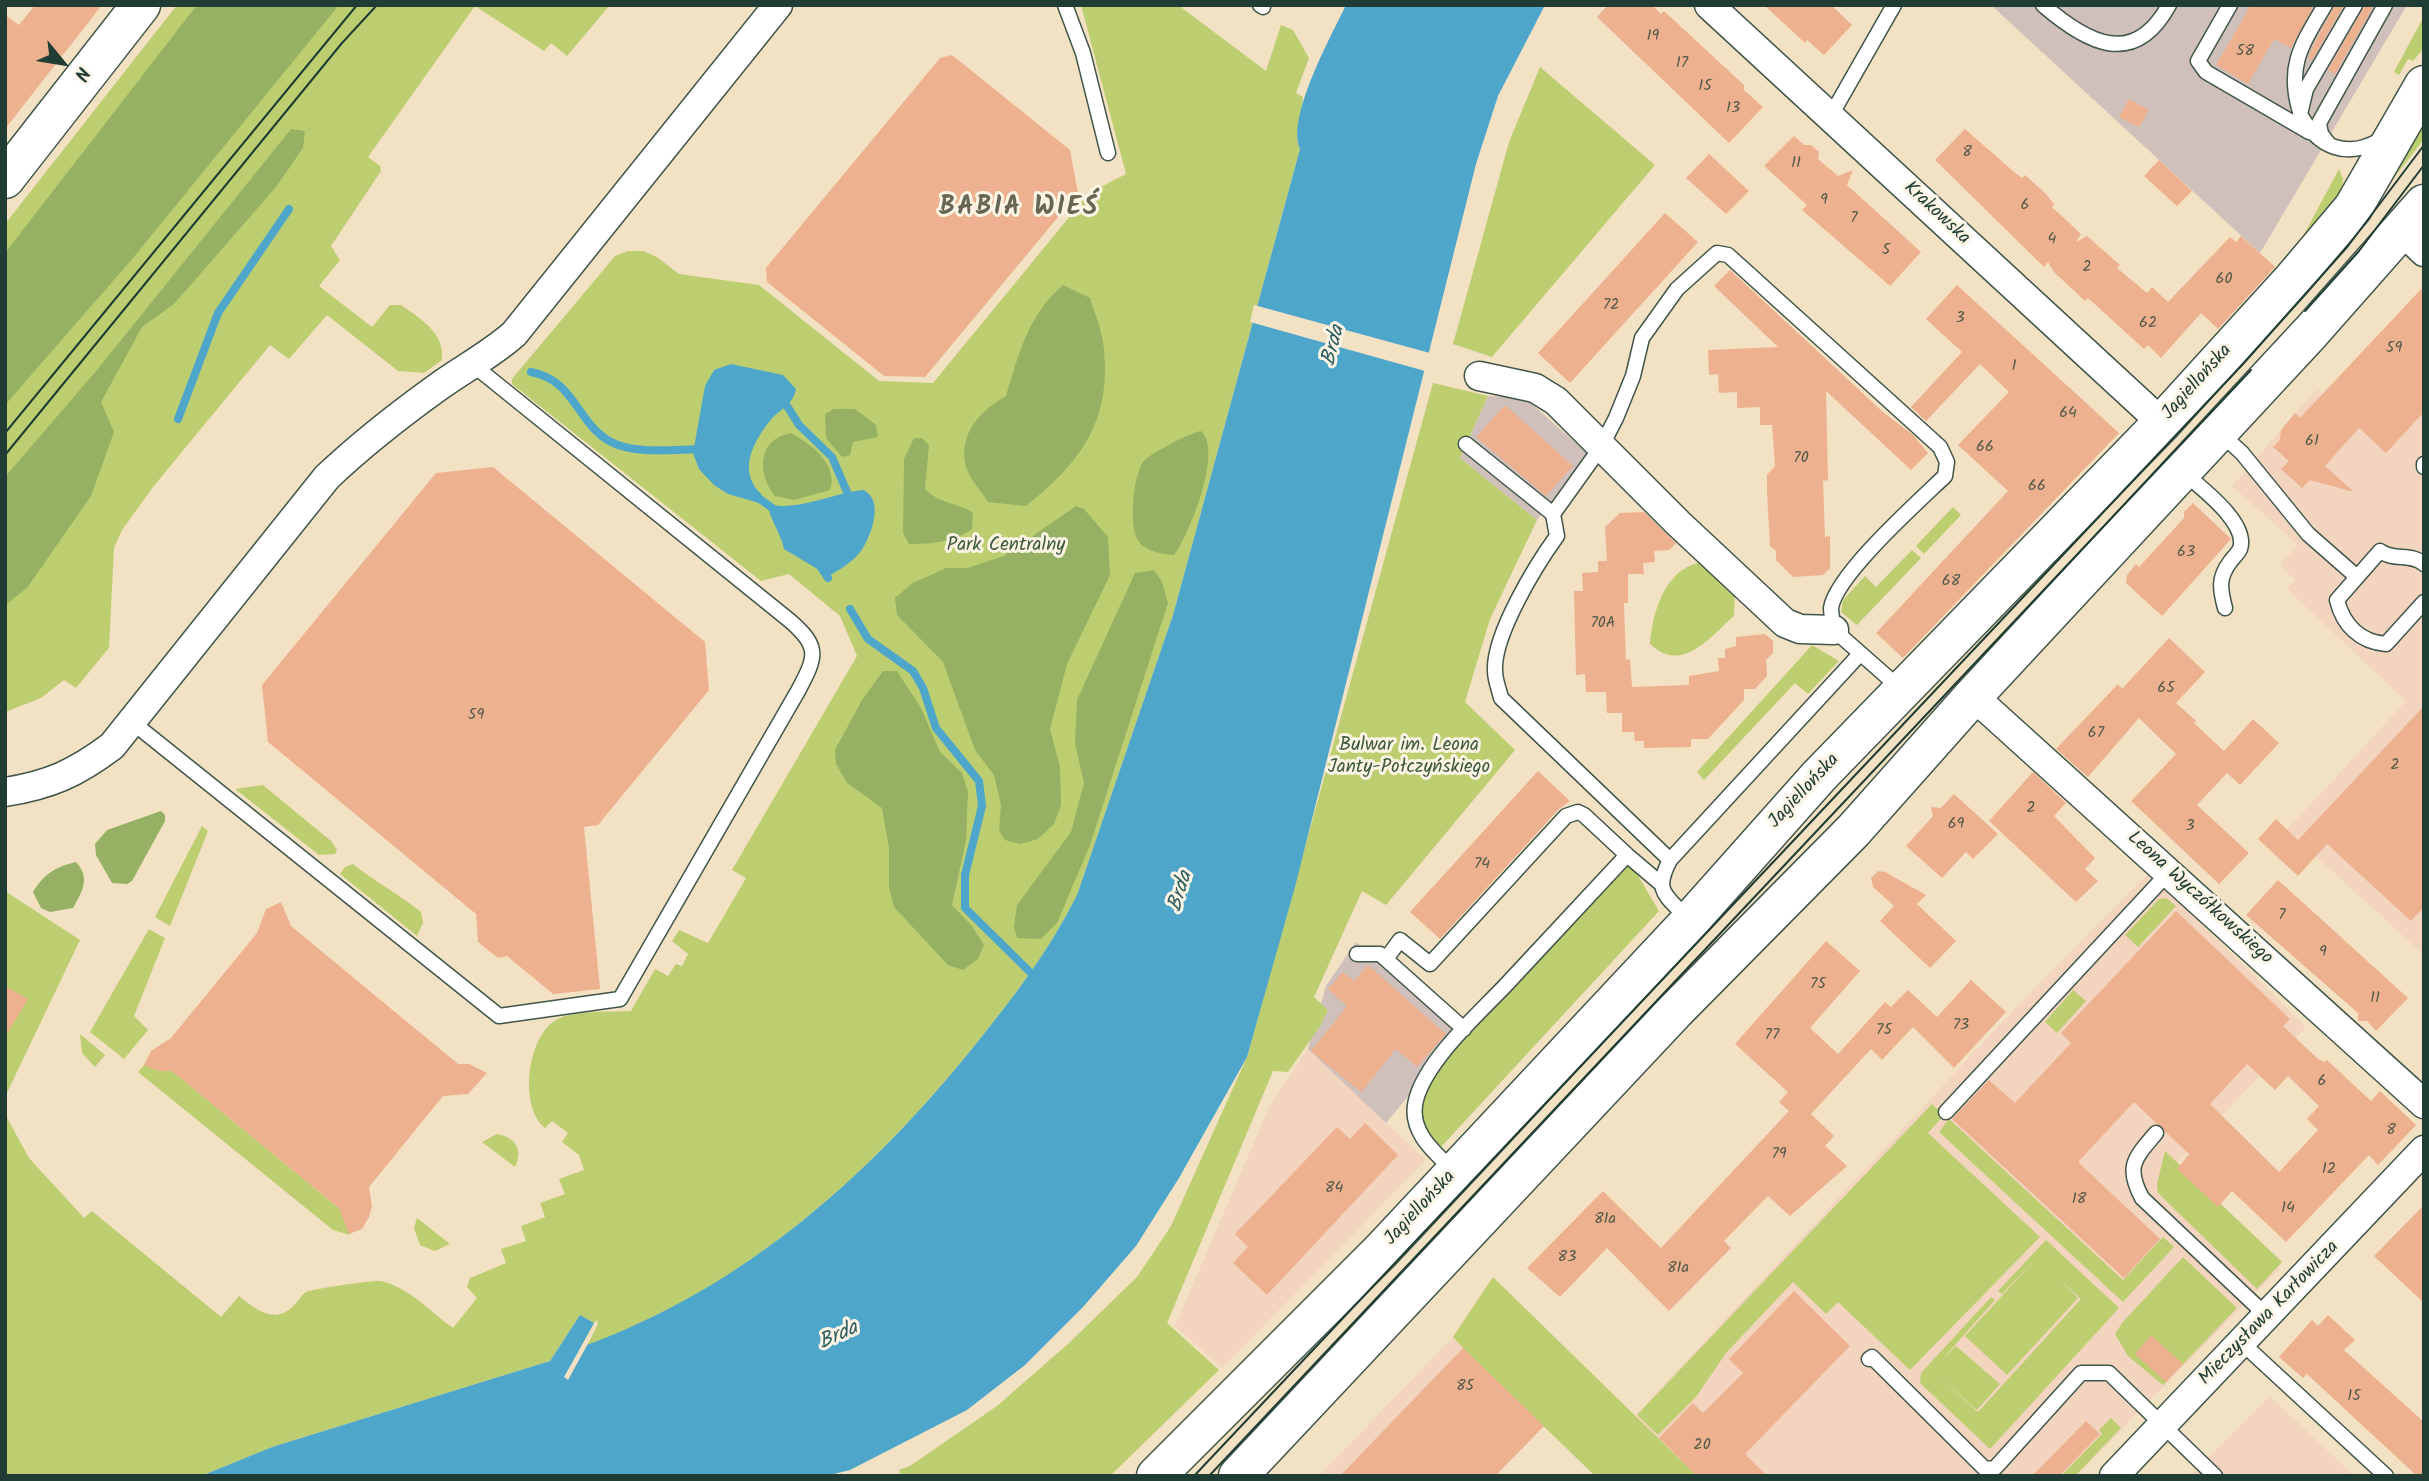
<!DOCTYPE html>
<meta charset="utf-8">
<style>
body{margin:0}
#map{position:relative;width:2429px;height:1481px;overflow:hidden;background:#f3e1c3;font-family:Kalam,sans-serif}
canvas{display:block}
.frame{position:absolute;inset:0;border:7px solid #1f3d34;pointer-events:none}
.north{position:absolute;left:28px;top:28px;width:70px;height:70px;-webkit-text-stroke:5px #fcf5e5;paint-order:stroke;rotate:120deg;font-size:19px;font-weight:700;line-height:28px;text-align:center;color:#1f3d34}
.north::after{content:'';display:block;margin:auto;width:24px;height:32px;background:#1f3d34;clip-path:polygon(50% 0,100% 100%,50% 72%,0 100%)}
</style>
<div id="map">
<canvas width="2429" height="1481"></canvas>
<div class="frame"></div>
<div class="north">N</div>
</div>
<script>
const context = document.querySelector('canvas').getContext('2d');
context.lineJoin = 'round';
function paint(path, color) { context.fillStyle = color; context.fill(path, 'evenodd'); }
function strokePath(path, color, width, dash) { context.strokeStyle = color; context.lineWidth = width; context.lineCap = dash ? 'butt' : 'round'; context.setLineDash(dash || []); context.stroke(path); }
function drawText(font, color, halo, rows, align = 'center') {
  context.font = font + ' Kalam,sans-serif'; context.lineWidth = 6; context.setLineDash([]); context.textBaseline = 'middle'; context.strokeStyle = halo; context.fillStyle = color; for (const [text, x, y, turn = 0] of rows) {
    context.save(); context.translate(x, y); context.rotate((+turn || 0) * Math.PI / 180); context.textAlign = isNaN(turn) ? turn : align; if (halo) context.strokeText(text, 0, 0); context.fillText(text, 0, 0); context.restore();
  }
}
const built = new Path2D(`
 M2424,302v653l-137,-125 119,-129 -119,-112 8,-9 -15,-15 18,-20 -66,-59 85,-97 6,5z
 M2149,873l157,154 -129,136 103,105 -204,208h-379l-62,-60 388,-416z
 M1308,1049l118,111 -204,208 -47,-42 95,-221z
 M1453,1337l91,89 -48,50h-177z
 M2270,1396l84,80h-164z`);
const industrial = new Path2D(`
 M1991,5h416l-147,248z
 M1488,396l37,2 63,56 -51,66 -77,-62z
 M1356,942l103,93 -73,88 -78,-74 18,-63z`);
const green = new Path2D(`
 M177,5h433l-43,51 -16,-13 -7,8 -69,-45 -107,151 12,9 1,5 -50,75 9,14 -21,26 53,41 18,-22h11c20,14 44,28 41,55l-18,13 -26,-2 -71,-56 -38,44 -19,-14 -117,142 -31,43 -8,18 -5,100 -33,40 -12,-8 -23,18 -36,14v-488z
 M1081,5h97l88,66 15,-46 12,5 16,28 -13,35 7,4 -6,44 3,8 -127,466 -96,280c-27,54 -61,99 -98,145 -107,134 -235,249 -399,308l14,-25 -14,-8 -30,46 -278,86 -71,29h-196v-362l24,44 55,60 8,-7 129,106 18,-21c15,12 34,28 52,12 6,-4 9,-12 15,-16 5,-3 67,-12 75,-11 29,7 48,30 72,47l24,-30 -10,-11 3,-9 36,-15 -5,-14 25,-8 -5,-15 24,-9 -5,-14 25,-9 -6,-15 25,-9 -5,-15 -17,-13 6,-9 -16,-12 -7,7c-27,-21 -18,-97 15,-110 19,-8 50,-6 71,-7l24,-42 13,7 8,-12 6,2 6,-12 -16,-13 7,-11 29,13 38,-65 -14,-8 125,-214 -17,-40 -51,-42 -28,7 -249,-197v-5l103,-123 13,-5h15l14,6 22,17 80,11 120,96 54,2 156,-190 37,-19z
 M2424,16v32l-11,13 -5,-2 -9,16 -5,-3z
 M1540,67l115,98 -163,192 -39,-13 56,-202z
 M2424,120v19l-41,53z
 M2339,169l4,10 -1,13 -50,65z
 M1433,383l55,13 -28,62 77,62 -47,99 -25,83 50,48 -129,155 -24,-14 -48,106 14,13 -7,15 -33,47 -15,-1 -106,252 52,47 -109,106h-208l-3,-6 11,-4 87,-60 72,-63 68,-66 34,-51 76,-169z
 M1953,507l8,8 -37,39 -8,-8z
 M1912,550l9,8 -64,67 -16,-13 2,-12 22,-24 11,11z
 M1699,563l11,3 25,27 -1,23c-25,22 -52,58 -84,28 2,-30 15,-75 49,-81z
 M1812,645l27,16 -31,33 -13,-11 -91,97 -7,-8z
 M263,785l68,56 6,9 -2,4 -16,1 -84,-66z
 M202,826l6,5 -38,95 -15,-9z
 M1630,862l29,49 -219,237c-23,-29 -23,-40 -8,-73z
 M353,864c22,18 46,30 68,48l2,11 -6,13 -77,-62 5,-7z
 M5,891l75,49 -75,157z
 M2166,898l10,8 -38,41 -13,-12 34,-36z
 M149,929l16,9 -31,78 14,14 -24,29 -34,-27z
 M2073,990l13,11 -29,32 -12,-11z
 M80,1034l25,21 -10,12 -13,-14z
 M145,1064l14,7h13l168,138 10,26 -17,-5 -195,-158z
 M1932,1104l12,11 -16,18 112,104 -130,133 -72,-68 -12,12 -33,-32 -67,71 -30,44 -38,38 -21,-20z
 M1949,1119l174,161 40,-43 11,10 -51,55 -184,-170z
 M497,1134c18,3 27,16 18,33l-33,-25z
 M2165,1151l117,111 -25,27 -99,-96 -1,-9z
 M417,1218l33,26 -15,7 -15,-6 -6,-17z
 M2046,1240l73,68 -129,141 -70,-66 1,-10 70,-76 4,3 -54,61 15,-15 44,38 -23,26 -45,-39 46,41 103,-113 -23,-21 20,20 -71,77 -42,-39 71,-77 -34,35 -4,-3z
 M2183,1257l54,51 -74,77 -35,-29 -13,-22 7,-11z
 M1493,1277l204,199h-102l-132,-128 -10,-11z
 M2111,1418l10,10 -46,48h-14l41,-42 -3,-4z`);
const forest = new Path2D(`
 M197,5h142l-206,253 -128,147v-152z
 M291,129l14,2 -2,17 -27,39 -102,117 -32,23 -41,75 13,30 -23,64 -64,92 -22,17v-128l92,-107z
 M1063,285l27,13c5,16 13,35 14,52 7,72 -24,113 -78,156l-38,-4c-7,-11 -21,-26 -23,-39 -5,-32 16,-52 41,-67 13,-43 22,-81 57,-111z
 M834,409h21l21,16 2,12 -25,5 -3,13 -8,2 -16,-19 -1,-24z
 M1201,431c22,19 -11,103 -27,124 -11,-1 -27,-3 -35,-13 -11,-14 -6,-65 4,-80 6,-8 47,-29 58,-31z
 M791,433c20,11 48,32 39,57l-36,10 -19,-4c-18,-22 -18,-57 16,-63z
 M914,438h8l7,7 -4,44c14,15 32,13 48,24l-1,16c-18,13 -42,15 -63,15l-6,-11 1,-74z
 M1076,506l8,3 24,28 2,38 -43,89 -17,65 10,38 1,38 -7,19 -16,15 -18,5 -15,-4 -6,-9 2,-26 -7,-30 -19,-25 -32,-88 -46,-47 -2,-17 18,-15 33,-15h21l37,-12z
 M1154,570l8,12 6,21 -78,242 -33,78 -16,16 -24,-1 -3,-11 3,-22 54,-73 13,-49 -9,-39 2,-44 58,-127z
 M883,671h14l24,37 19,44 22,21 6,19 -2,49 -14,64 20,21 12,19 -6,14 -15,11 -15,-5 -54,-58 -5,-20v-39l-7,-40 -35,-25 -11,-19 -1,-14 27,-50z
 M161,811l4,4v6l-33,60 -5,3 -15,-1 -16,-28 -1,-11 12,-14z
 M76,862c15,16 6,30 -3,46l-23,4 -9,-4 -8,-16c11,-18 22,-25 43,-30z`);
const water = new Path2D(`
 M1346,5h199l-47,91 -22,68 -181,723 -48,170 -68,121 -43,68 -53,61 -58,58 -58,45 -117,60 -24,6h-625l71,-29 278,-86 30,-46 14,8 -13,24c163,-58 292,-174 398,-307 37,-46 71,-91 98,-145l96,-280 127,-466c-14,-31 31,-113 46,-144z
 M731,364l52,11 13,14c-3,17 -17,20 -27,33 -18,23 -31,51 -7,73l-3,8 -31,-9 -14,-9 -15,-16 -6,-16 12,-67 9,-16z
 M863,490c22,9 8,47 -2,61 -9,12 -21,18 -32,25l-45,-27c-3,-15 -12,-26 -15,-39l4,-5c26,5 62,-12 90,-15z`);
const pier = new Path2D(`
 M1254,305l176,48 -5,18 -175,-49z
 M596,1320l2,4 -8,16 -22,40 -4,-3z`);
const stream = new Path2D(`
 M531,372c44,8 46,52 80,70 25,13 65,7 93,7
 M787,406l12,19 33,32 15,35
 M178,419l40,-106 71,-104
 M754,495l24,17
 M820,566l8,12
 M850,609l18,30 45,32 10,17 13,40 43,53 3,25 -17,69v33l67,66`);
const building = new Path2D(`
 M35,5h67l-97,124v-114l14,10z
 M1608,5h44l9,9 3,-3 80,74v5l19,17 -34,36 -132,-126z
 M1764,5h67l21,20 -28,30 -17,-15 -2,3z
 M2251,5h63l-23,43 -17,-9 -26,45 -32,-19z
 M2335,5h9l-32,55 -4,-2 4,-10z
 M2365,5h9l-39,69 -7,-4z
 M952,55l118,95 8,43 -153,184 -41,-1 -117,-94 -1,-14 174,-210z
 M2129,99l20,11 -10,17 -20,-10z
 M1965,129l48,42 9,7 3,-3 21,19 8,10 -2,3 29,27 -5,8 11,-6 33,29 -3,3 30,25 5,-6 16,15 62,-65 6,5 5,-6 34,31 -57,62 -17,-16 -40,45 -13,-13 -4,4 -56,-51 -3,3 -31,-29 -6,-10 -4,5 -109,-107z
 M1794,136l10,9h7l8,7 -1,7 20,17 15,-6 -6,15 74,67 -31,34 -88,-76 5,-5 -43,-39z
 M1709,154l40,37 -23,23 -40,-36z
 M2159,160l33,31 -15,15 -33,-30z
 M1665,213l33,29 -128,141 -32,-30z
 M1730,270l153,142 30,23 15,18 -17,17 -85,-79 2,89 -5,1 2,56 5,-1v32l-7,7 -30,2 -17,-17v-9l-6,-5 -3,-53v-18l8,-9 -3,-41h-12v-18l-23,1v-16l-18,1 -1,-19 -9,1 -1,-25 70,-3 -64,-61z
 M1957,285l162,148 -216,225 -27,-25 132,-142 -50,-46 51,-53 -29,-28 -54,57 -15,-14 51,-55 -36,-33z
 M2424,286v126l-38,41 -27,-25 -34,38 29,26 -44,-12 -8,8 -21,-19 8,-8 -16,-14 7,-7 1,-10 14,-17 5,5z
 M1505,405l68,61 -27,30 -70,-59z
 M493,467l212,175 4,48 -111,135 -14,2 16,162 -47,5 -46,-38 -9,2 -20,-16 -2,-28 -208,-172 -6,-57 174,-212z
 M2193,503l38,36 -69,77 -36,-33 1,-8 9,-11 3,3 45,-49v-6z
 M1644,512l32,31 -7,7 -15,1 1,11 -12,1 1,11h-16v29h-4l2,57 4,-1 2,28 57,-2v-9l30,-5 -1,-13h7v-9l11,-3v-9l29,-3 8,7v12l-7,7 1,16 -12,13h-11v11l-36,39h-17v8l-47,1v-7h-9l-1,-9h-12v-19h-15l-1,-21h-20l-1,-18 -9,1 -2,-84h9l-1,-18 16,-1v-11h9l-2,-34 15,-14z
 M2169,638l36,34 -29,31 20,18 -2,2 30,28 29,-32 26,24 -39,42 -13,-12 -30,32 52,48 -30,31 -88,-83 45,-47 -37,-36 -51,59 -32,-28 62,-65 4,5z
 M2424,706v201l-13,14 -84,-77 -29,32 -40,-37 18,-20 22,21z
 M1538,771l32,30 -11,8 -119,130 -30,-27z
 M2033,772l33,31 -12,13 41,42 -10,11 13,12 -22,21 -87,-81z
 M1954,794l44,40 -25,25 -7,-7 -24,26 -36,-32 27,-30 -2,-9 10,1z
 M1878,871l7,1 41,23 -9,9 39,37 -26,27 -50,-47 14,-15 -21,-19 -2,-9z
 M2278,880l130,118 -32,33 -9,-10h-9v-8l-112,-98z
 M281,902l10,24 167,138h11l18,9 -19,21 -25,2 -74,91 3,19 -3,11 -7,12 -13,5 -10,-26 -167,-137h-13l-15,-6 7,-14 20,-13 86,-105 9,-24z
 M2176,911l114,108 -7,7 35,33 6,3 3,-2 44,41 9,-10 36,34 -38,40 -9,-10 -83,87 -54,-51 -14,16 -41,-38 12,-15 -55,-52 -56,60 82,77 -36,39 -172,-159 37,-39 26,23 56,-60 -10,-10zM2247,1064l28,26 13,-14 31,30 -12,13 11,11 -39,42 -69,-68z
 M1826,941l34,30 -50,57 28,26 47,-52 6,5 17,-17 29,27 34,-37 35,32 -52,56 -41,-41 -31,33 -11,-11 -60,65 23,22 -9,10 22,20 -57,50 -22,-20 -44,45 7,7 -62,63 -62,-63 -47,49 -33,-29 76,-77 58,57 128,-137 -10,-9 9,-10 -53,-48z
 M1368,965l78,69 -29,33 -21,-18 -35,43 -50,-41 36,-45 -19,-17 15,-17 11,9z
 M5,986l23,13 -23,38z
 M1365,1123l33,32 -131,140 -34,-32 15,-16 -13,-13 102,-107 13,12z
 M2424,1205v98l-50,-47z
 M1794,1291l56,55 -105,108 22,22h-70l-38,-38 34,-35 10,10 40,-40 -14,-14z
 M2328,1315l27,25 -11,10 80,72v54h-7l-110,-102 -4,4 -24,-21 33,-37 6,6z
 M2151,1335l32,29 -17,18 -31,-28z
 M1463,1348l81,78 -49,50h-155z
 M2086,1421l14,13 -41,42h-27z`);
const lane = new Path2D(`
 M1065,5l18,48 25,100
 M1260,5l3,2
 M2043,5c44,38 91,64 126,0
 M2230,5l-32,56 8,11 103,60
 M2355,5l-49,84 -6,25c18,34 47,45 80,26
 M2300,112c-14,-46 2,-68 25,-107
 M1830,117l64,-112
 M2328,143l-7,-9 -2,-11 66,-118
 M2220,433l22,20 66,81 49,43
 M1466,444l87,70
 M2424,464v3
 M2184,473c17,15 65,50 56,76 -2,4 -7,9 -10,13 -12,16 -10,27 -5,46
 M2424,564c-12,-11 -31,-3 -44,-13l-43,49c6,25 23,42 49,44l38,-42
 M132,722l367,294 121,-17 178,-308c18,-34 23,-44 -9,-71l-317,-256
 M1670,860l-169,-162c-2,-9 -6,-18 -6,-27 -2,-36 41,-106 62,-135l-4,-22 48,-67 15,-29 17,-42 9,-38 35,-49 40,-36 11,2 212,192 7,15 -2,14c-26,25 -109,99 -114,132 0,6 2,15 3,22l68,60
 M1688,919c-22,-24 -35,-27 -18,-59l190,-206
 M1357,954h23l84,75
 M1386,959l14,-19 30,24 136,-148 12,-4 6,3 43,40
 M1946,1112l223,-240
 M2156,1133c-21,25 -31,33 -14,65l126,119
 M1454,1171c-20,-19 -46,-40 -38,-71 10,-39 60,-84 88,-113 41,-44 82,-88 123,-132l33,28
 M2242,1343l144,133
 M1869,1359l3,-2 113,112 10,-1 86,-95h28l106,103`);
const street = new Path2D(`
 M1709,5l453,418
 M2401,230l23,22
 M1479,376l56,12 21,13 122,122 107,100 15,6 34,1
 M1973,696l451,408
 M5,792c45,-7 71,-19 107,-46l215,-269c35,-33 72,-62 111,-90 25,-18 52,-32 76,-53l264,-329
 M2114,1476l310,-326`);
const secondary = new Path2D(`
 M5,179l136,-174
 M1156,1476l225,-225 309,-330 129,-145 343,-353 131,-144 60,-71 71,-123
 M1238,1476l438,-466 177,-179 120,-135 338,-364 113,-128`);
const tram = new Path2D(`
 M2305,311l54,-60 65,-86
 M5,433l352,-428
 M5,455l337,-412 35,-38
 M1194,1476l1049,-1112 105,-118 76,-101
 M1209,1476l1042,-1106`);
const numberNames = [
 ["19",1653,37],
 ["58",2245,52],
 ["17",1682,64],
 ["15",1705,87],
 ["13",1733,109],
 ["8",1967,153],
 ["11",1796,164],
 ["9",1824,201],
 ["6",2025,206],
 ["7",1854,219],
 ["4",2052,240],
 ["5",1886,251],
 ["2",2087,268],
 ["60",2224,280],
 ["72",1611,306],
 ["3",1960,319],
 ["62",2148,324],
 ["59",2394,349],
 ["1",2014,367],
 ["64",2068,414],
 ["61",2312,442],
 ["66",1985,448],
 ["70",1801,459],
 ["66",2037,487],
 ["63",2186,553],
 ["68",1951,582],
 ["70A",1603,624],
 ["65",2166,689],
 ["59",476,716],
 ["67",2096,734],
 ["2",2395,766],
 ["2",2031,809],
 ["69",1956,825],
 ["3",2190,827],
 ["74",1482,865],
 ["7",2282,916],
 ["9",2323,953],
 ["75",1818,985],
 ["11",2375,999],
 ["73",1961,1026],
 ["75",1884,1031],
 ["77",1772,1036],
 ["6",2322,1082],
 ["8",2391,1131],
 ["79",1779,1155],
 ["12",2329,1170],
 ["84",1334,1189],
 ["18",2079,1200],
 ["14",2288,1209],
 ["81a",1605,1220],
 ["83",1567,1258],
 ["81a",1678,1269],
 ["85",1465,1387],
 ["15",2354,1397],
 ["20",1702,1446]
];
const streetNames = [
 ["Krakowska",1936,214,43],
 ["Jagiellońska",2198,383,-48],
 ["Jagiellońska",1805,792,-47],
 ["Leona Wyczółkowskiego",2199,899,42],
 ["Jagiellońska",1421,1209,-47],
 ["Mieczysława Karłowicza",2270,1314,-46]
];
const parkNames = [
 ["Park Centralny",1006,547],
 ["Bulwar im. Leona",1409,747],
 ["Janty-Połczyńskiego",1409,769]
];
const waterNames = [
 ["Brda",1335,346,-76],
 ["Brda",1182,892,-73],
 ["Brda",839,1337,-25]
];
const districtNames = [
 ["BABIA WIEŚ",1019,210]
];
paint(built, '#f3d4bf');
paint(industrial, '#cfc0bb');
paint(green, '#bdce71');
paint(forest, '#96b163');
paint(water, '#4ea7cb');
paint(pier, '#f3e1c3');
strokePath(stream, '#4ea7cb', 8);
paint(building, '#eeb18f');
strokePath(lane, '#3f5649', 17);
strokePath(street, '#3f5649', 31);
strokePath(secondary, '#3f5649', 41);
strokePath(lane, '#fff', 14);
strokePath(street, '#fff', 28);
strokePath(secondary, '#fff', 38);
strokePath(tram, '#1f3d34', 2);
drawText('16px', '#535a4b', null, numberNames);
drawText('19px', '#1f3d34', '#fcf5e5', streetNames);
drawText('19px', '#3f5a40', '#fcf5e5', parkNames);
drawText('italic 21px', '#2d5d61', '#fcf5e5', waterNames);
context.letterSpacing = '2px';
drawText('bold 26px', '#676654', '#fcf5e5', districtNames);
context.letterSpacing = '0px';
</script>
